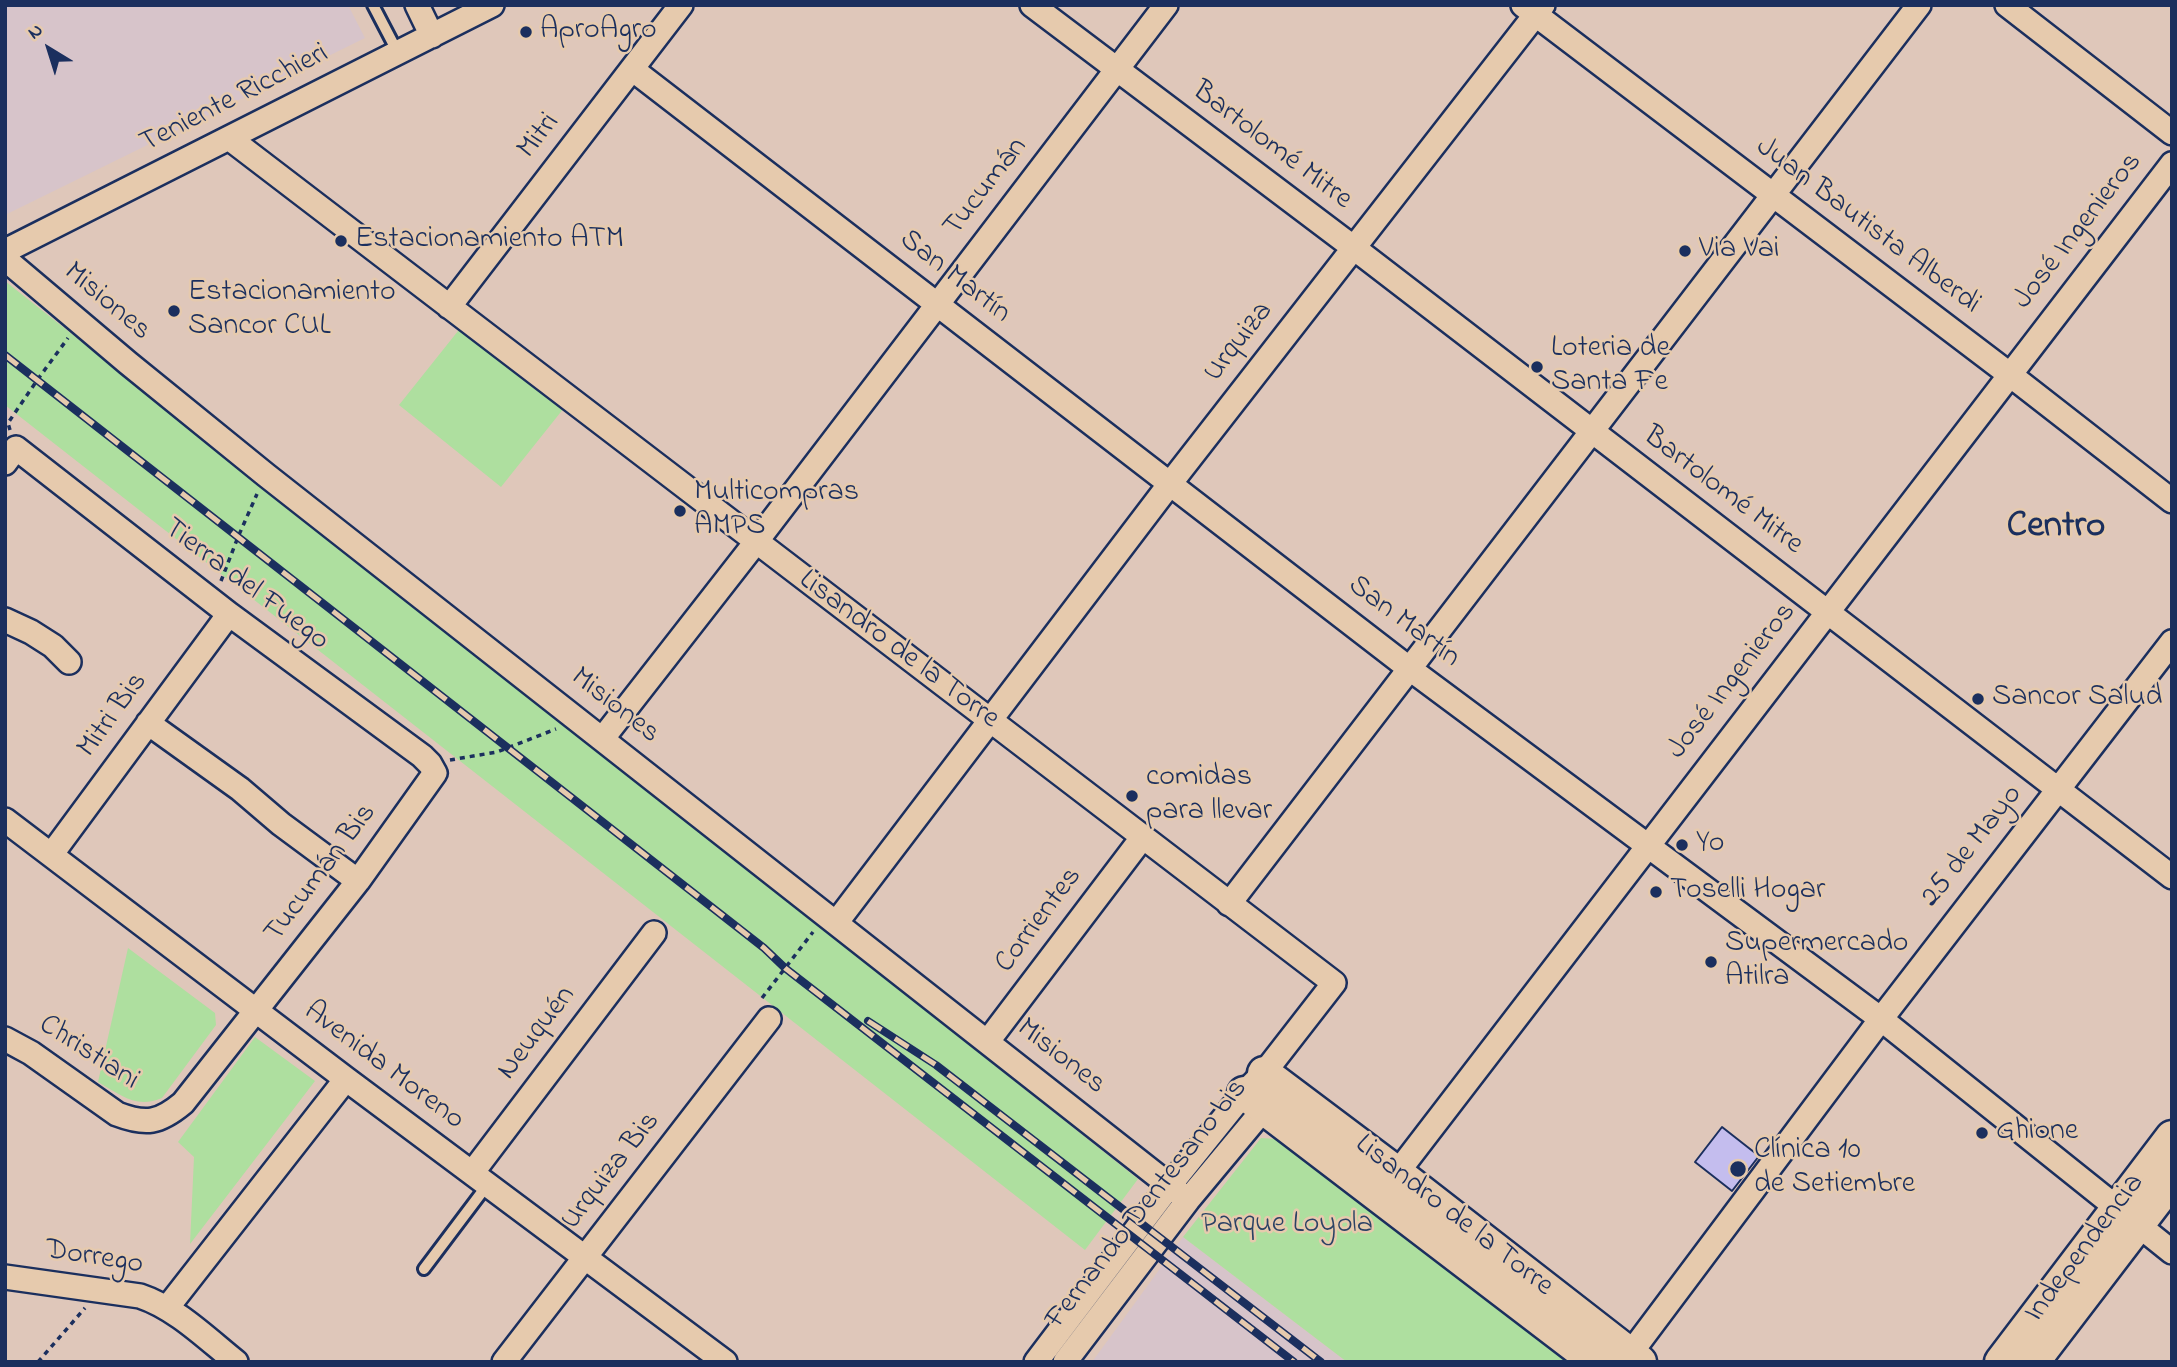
<!DOCTYPE html>
<meta charset="utf-8">
<style>
body{margin:0}
#map{position:relative;width:2177px;height:1367px;overflow:hidden;background:#dfc7ba;font-family:"Indie Flower",sans-serif}
canvas{display:block}
.frame{position:absolute;inset:0;border:7px solid #1b2f5e;pointer-events:none}
.north{position:absolute;left:14px;top:14px;width:70px;height:70px;-webkit-text-stroke:5px #e6caad;paint-order:stroke;rotate:322deg;font-size:19px;font-weight:700;line-height:28px;text-align:center;color:#1b2f5e}
.north::after{content:'';display:block;margin:auto;width:24px;height:32px;background:#1b2f5e;clip-path:polygon(50% 0,100% 100%,50% 72%,0 100%)}
</style>
<div id="map">
<canvas width="2177" height="1367"></canvas>
<div class="frame"></div>
<div class="north">N</div>
</div>
<script>
const context = document.querySelector('canvas').getContext('2d');
context.lineJoin = 'round';
function paint(path, color) { context.fillStyle = color; context.fill(path, 'evenodd'); }
function strokePath(path, color, width, dash) { context.strokeStyle = color; context.lineWidth = width; context.lineCap = dash ? 'butt' : 'round'; context.setLineDash(dash || []); context.stroke(path); }
function drawText(font, color, halo, rows, align = 'center') {
  context.font = font + ' "Indie Flower",sans-serif'; context.lineWidth = 5; context.setLineDash([]); context.textBaseline = 'middle'; context.strokeStyle = halo; context.fillStyle = color; for (const [text, x, y, turn = 0] of rows) {
    context.save(); context.translate(x, y); context.rotate((+turn || 0) * Math.PI / 180); context.textAlign = isNaN(turn) ? turn : align; if (halo) context.strokeText(text, 0, 0); context.fillText(text, 0, 0); context.restore();
  }
}
const built = new Path2D(`
 M5,5h343l17,33 -360,177z
 M1183,1237l164,125h-255z`);
const green = new Path2D(`
 M5,281l1133,898 -53,71 -1080,-845z
 M462,326l102,82 -63,79 -102,-82z
 M128,948l87,65 1,12 -54,73c-26,11 -41,-3 -64,-16z
 M255,1037l60,44 -125,163 4,-87 -16,-15z
 M1261,1138l31,2 289,222h-234l-164,-125z`);
const building = new Path2D(`
 M1722,1127l37,29 -27,35 -37,-29z`);
const path = new Path2D(`
 M10,430l-2,-7 30,-44 30,-41
 M221,581l17,-44 19,-43
 M450,760l47,-8 59,-23
 M762,998l51,-66
 M38,1362l47,-54`);
const lane = new Path2D(`
 M373,5l25,48
 M424,1269l64,-85`);
const street = new Path2D(`
 M417,5l15,31
 M1032,5l322,243 818,629
 M1523,5l486,369 163,127
 M2007,5l165,128
 M632,69l778,600 471,350 291,233
 M229,138l1105,845 -70,90 -20,20 -74,92 -134,177
 M5,251l487,-246
 M5,259l123,104 138,112 922,725
 M449,307l232,-302
 M5,463l11,-15 213,166 193,142 8,8 5,9 -77,108 -175,222c-24,20 -37,22 -66,11l-86,-61 -26,-14
 M5,620l26,12 22,14 16,16
 M148,723l92,66 41,35 77,57
 M603,738l153,-196 410,-537
 M5,820l341,259 379,283
 M51,855l178,-241
 M1229,904l690,-899
 M836,923l333,-438 374,-480
 M988,1041l154,-203
 M472,1173l182,-240
 M1397,1173l775,-1009
 M5,1277l135,19c36,12 66,42 96,66
 M167,1308l179,-229
 M504,1362l265,-343
 M1065,1362l123,-162 85,-102
 M1624,1362l257,-343 291,-377`);
const secondary = new Path2D(`
 M1264,1073l133,100 243,189
 M1244,1093l352,269
 M2001,1362l171,-225
 M2033,1362l139,-182`);
const rail = new Path2D(`
 M5,355l759,593 21,20 509,394
 M868,1021l68,44 385,297`);
const markers = [
 [526,32,7,"#1b2f5e"],
 [341,241,7,"#1b2f5e"],
 [1685,251,7,"#1b2f5e"],
 [174,311,7,"#1b2f5e"],
 [1537,367,7,"#1b2f5e"],
 [680,511,7,"#1b2f5e"],
 [1978,699,7,"#1b2f5e"],
 [1132,796,7,"#1b2f5e"],
 [1682,845,7,"#1b2f5e"],
 [1656,892,7,"#1b2f5e"],
 [1711,962,7,"#1b2f5e"],
 [1982,1133,7,"#1b2f5e"],
 [1738,1169,9,"#1b2f5e"]
];
const poiNames = [
 ["AproAgro",540,32],
 ["Estacionamiento ATM",355,241],
 ["Via Vai",1699,251],
 ["Estacionamiento",188,294],
 ["Sancor CUL",188,328],
 ["Loteria de",1551,350],
 ["Santa Fe",1551,384],
 ["Multicompras",694,494],
 ["AMPS",694,528],
 ["Sancor Salud",1992,699],
 ["comidas",1146,779],
 ["para llevar",1146,813],
 ["Yo",1696,845],
 ["Toselli Hogar",1670,892],
 ["Supermercado",1725,945],
 ["Atilra",1725,979],
 ["Ghione",1996,1133],
 ["Clínica 10",1754,1152],
 ["de Setiembre",1754,1186]
];
const streetNames = [
 ["Teniente Ricchieri",235,100,-27],
 ["Mitri",540,137,-52],
 ["Bartolomé Mitre",1271,147,37],
 ["Tucumán",987,188,-52],
 ["Juan Bautista Alberdi",1867,227,37],
 ["José Ingenieros",2079,232,-52],
 ["San Martín",954,278,38],
 ["Misiones",106,303,40],
 ["Urquiza",1240,343,-52],
 ["Bartolomé Mitre",1722,492,37],
 ["Tierra del Fuego",245,586,37],
 ["San Martín",1403,623,37],
 ["Lisandro de la Torre",898,651,37],
 ["José Ingenieros",1733,682,-52],
 ["Misiones",614,707,38],
 ["Mitri Bis",114,716,-54],
 ["25 de Mayo",1973,847,-52],
 ["Tucumán Bis",322,874,-53],
 ["Corrientes",1040,921,-53],
 ["Neuquén",538,1034,-53],
 ["Christiani",88,1054,33],
 ["Misiones",1060,1058,38],
 ["Avenida Moreno",383,1067,37],
 ["Urquiza Bis",612,1172,-52],
 ["Fernando Dentesano bis",1148,1205,-52],
 ["Lisandro de la Torre",1453,1217,38],
 ["Independencia",2086,1249,-53],
 ["Dorrego",94,1259,9]
];
const parkNames = [
 ["Parque Loyola",1287,1226]
];
const districtNames = [
 ["Centro",2056,529]
];
paint(built, '#d7c4ca');
paint(green, '#aedf9f');
paint(building, '#c4bdee');
strokePath(building, '#1b2f5e', 2);
strokePath(lane, '#1b2f5e', 16);
strokePath(street, '#1b2f5e', 28);
strokePath(secondary, '#1b2f5e', 37);
strokePath(path, '#1b2f5e', 3.5, [5, 5]);
strokePath(lane, '#e6caad', 10);
strokePath(street, '#e6caad', 23);
strokePath(secondary, '#e6caad', 32);
strokePath(rail, '#1b2f5e', 8);
strokePath(rail, '#e6caad', 5, [16]);
for (const [x, y, r, color] of markers) { const dot = new Path2D(); dot.arc(x, y, r, 0, 2 * Math.PI); context.fillStyle = color; context.fill(dot); strokePath(dot, '#e6caad', 2.5); }
drawText('30px', '#1b2f5e', '#e6caad', poiNames, 'left');
drawText('30px', '#1b2f5e', '#e6caad', streetNames);
drawText('30px', '#2a4164', '#e6caad', parkNames);
drawText('bold 37px', '#1b2f5e', '#e6caad', districtNames);
</script>
